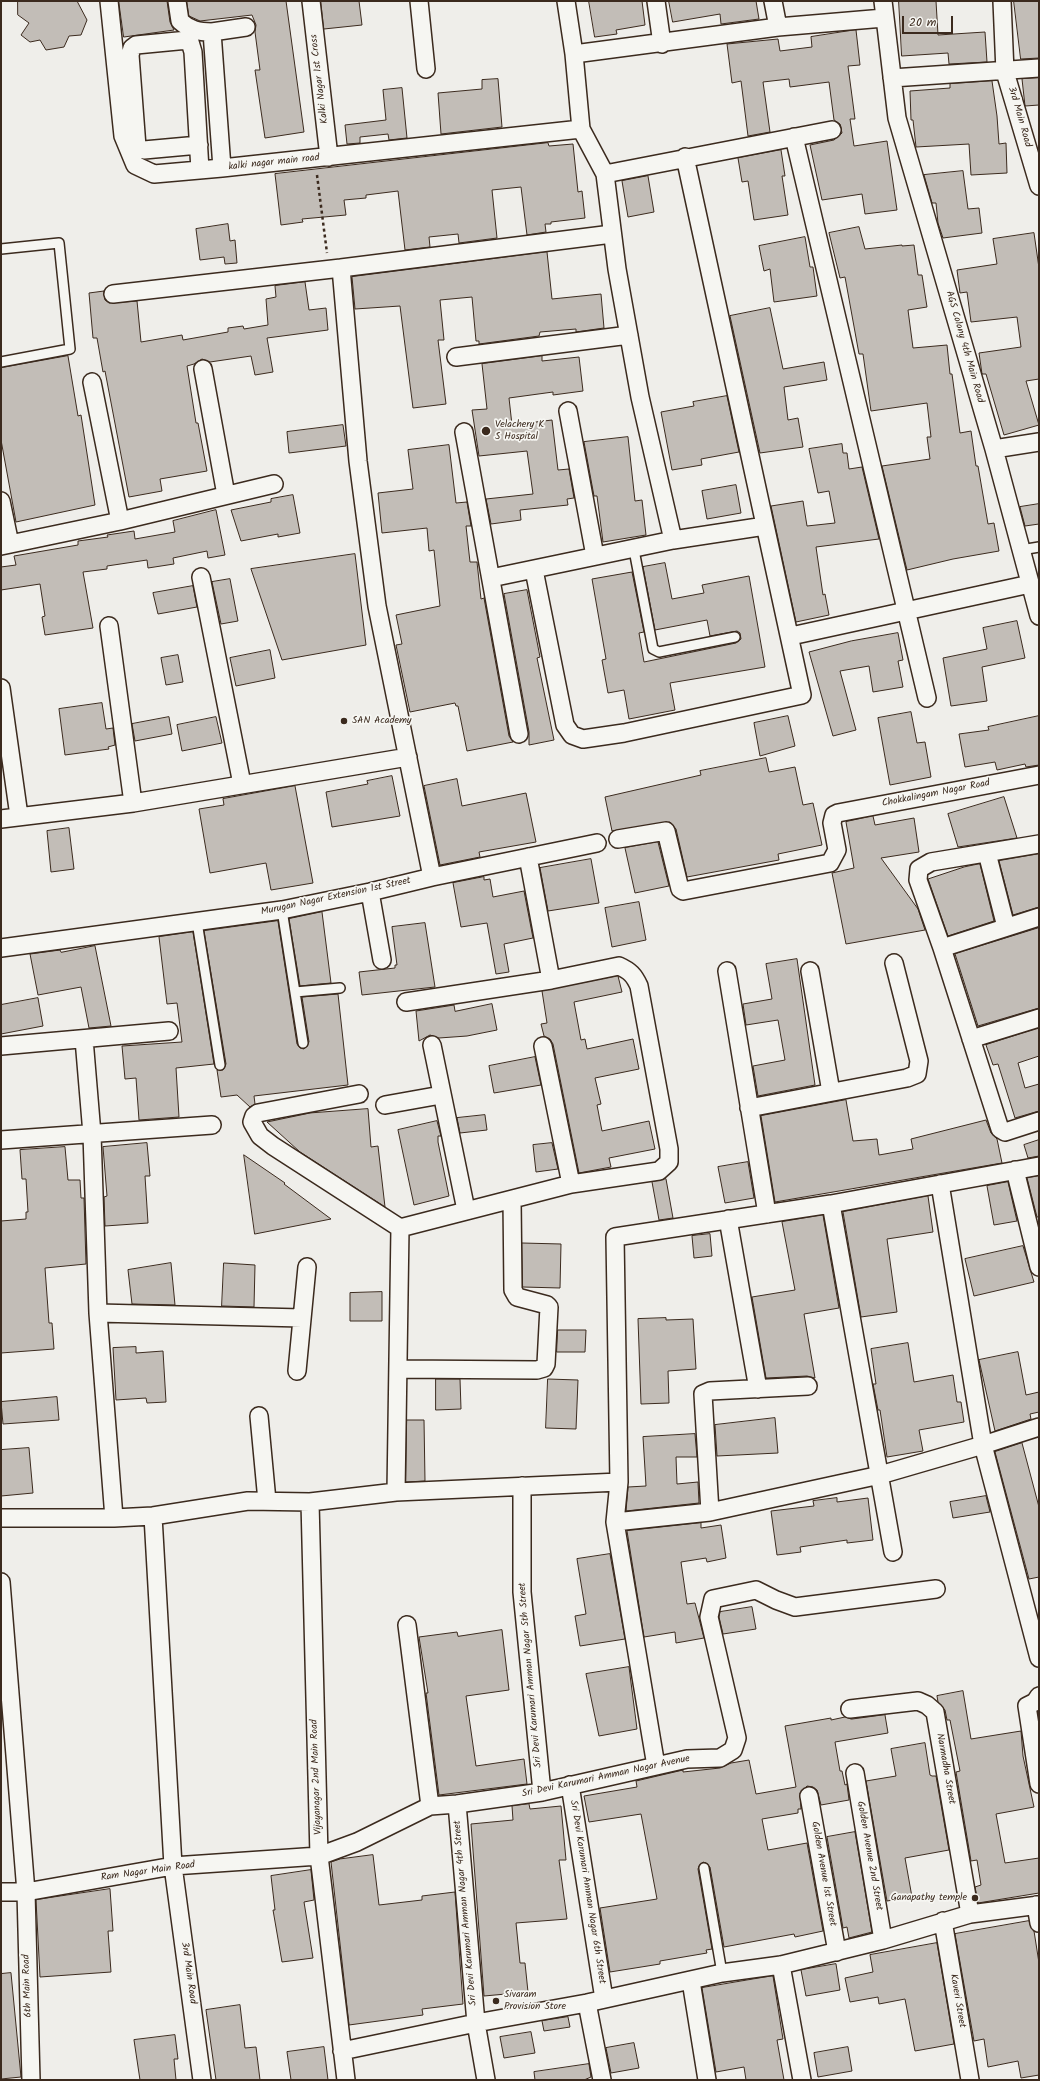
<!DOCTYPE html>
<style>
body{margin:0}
#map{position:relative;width:1040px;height:2081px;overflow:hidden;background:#efeeea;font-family:Kalam,sans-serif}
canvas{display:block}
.frame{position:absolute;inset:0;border:2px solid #3b2a1e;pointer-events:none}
.scale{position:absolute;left:902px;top:16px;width:51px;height:18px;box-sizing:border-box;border:2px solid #3b2a1e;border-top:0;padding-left:5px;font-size:12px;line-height:14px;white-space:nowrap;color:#3b2a1e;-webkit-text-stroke:3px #f6f6f2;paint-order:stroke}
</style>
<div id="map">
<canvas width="1040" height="2081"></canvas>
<div class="frame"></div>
<div class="scale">20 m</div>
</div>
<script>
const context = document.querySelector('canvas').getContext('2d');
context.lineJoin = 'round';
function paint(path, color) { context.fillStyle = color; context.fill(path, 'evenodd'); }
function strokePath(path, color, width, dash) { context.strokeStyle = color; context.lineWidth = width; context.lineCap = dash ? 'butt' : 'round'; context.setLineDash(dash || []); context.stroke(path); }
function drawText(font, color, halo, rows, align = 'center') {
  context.font = font + ' Kalam,sans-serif'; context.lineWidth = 3.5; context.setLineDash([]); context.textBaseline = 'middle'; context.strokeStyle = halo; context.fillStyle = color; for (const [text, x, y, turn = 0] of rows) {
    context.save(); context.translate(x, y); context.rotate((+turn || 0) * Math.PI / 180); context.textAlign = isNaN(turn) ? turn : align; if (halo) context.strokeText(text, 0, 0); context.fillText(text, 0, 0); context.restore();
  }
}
const building = new Path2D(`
 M18,1h59l10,19 -6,15 -12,1 -5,11 -18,3 -6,-10 -10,2 -9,-7 8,-12 -11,-8z
 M119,1h48l3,21 4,8 -50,7z
 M187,1h99l18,131 -39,6 -10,-68h5l-5,-38 1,-7 -4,-10 -52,6 -11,-5z
 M321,1h38l3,24 -38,4z
 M589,1h53l3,24 -29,5 1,4 -22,3z
 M669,1h87l3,18 -38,5 -1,-10 -47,8z
 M899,1h37l2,34 47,-3 2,30 -38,2 -1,-11 -46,3z
 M1014,1h25v57l-18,1z
 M856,30l4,35 -12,1 7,53h-5l4,27 33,-5 10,69 -32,4 -3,-20 -40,6 -12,-55 24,-5 8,-7 -2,-9 -6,-4 -5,-38 -39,5 -1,-8 -26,3 7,50 -22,4 -7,-55 -9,2 -5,-39 51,-5 2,12 32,-4 -1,-10z
 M1039,78v27l-14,1 -3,-27z
 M498,79l4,48 -61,7 -3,-41 44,-4v-9z
 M992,81l5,35 2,28 7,-1 1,30 -36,2 -2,-31 -53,3 -3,-27h-2l-1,-29 40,-3v-4z
 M402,88l5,50 -18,2 -1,-6 -28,3v6l-13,1 -2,-19 41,-5 -3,-30z
 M548,143l1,3 24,-2 5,48 4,-1 3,27 -34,4v2h-6l1,8 -19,3 -6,-48 -29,3 5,48 -38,5 -1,-9 -29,3 1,10 -25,3 -7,-59 -32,4v3l-22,2 2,15 -44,4 1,3 -22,3 -6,-51z
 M781,150l4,26h-3l6,39 -34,5 -6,-39 -6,1 -4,-24z
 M963,171l5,38 11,-1 3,25 -39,5 -5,-15 -2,-20h-4l-8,-28z
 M648,176l6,36 -26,5 -6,-36z
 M228,224l2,17 5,-1 2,23 -12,1 -1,-7 -24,3 -4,-31z
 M859,227l6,22 37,-4v1l12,-1 4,30h4l5,32 -19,3 5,38 34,-3 3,29h2l8,59 11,-2 5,35h2l10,58 6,-1 5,28 -46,8 -46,11 -25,-104 48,-7 -3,-22h4l-4,-34 -56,8 -8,-57h-4l-14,-77 -5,1 -11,-45z
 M1034,233l5,35v111l-13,2 13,44 -35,10 -18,-61h-4l-3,-21 42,-6 -4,-30 -46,5 -4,-30 -7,1 -3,-23 40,-6 -4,-25z
 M805,237l5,30h3l4,29 -43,6 -4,-33 -6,2 -5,-25z
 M547,252l5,47 49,-5 3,34 -28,4v-3l-36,3 -1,4 -60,8v-3h-3l-4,-44 -32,3 4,40h-6l8,64 -33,4 -13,-102 -45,3 -3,-32z
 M305,282l4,28 17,-2 2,22 -61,8 6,34 -18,3 -4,-19 -41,6 -8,-3 -8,5 -7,2 9,57h2l9,48 -47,8 2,12 -33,6 -24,-126 -2,1 -6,-34h-4l-4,-45 15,-2 1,9 4,3 28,-2 4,41 41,-7 1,5 45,-8v-4l15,-2 1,3 24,-4 -2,-26 10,-2 -1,-11z
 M770,308l13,61 41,-7 3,18 -43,7 4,33 10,-2 5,29 -43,6 -30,-137z
 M68,356l10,60 3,-1 14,90 -79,17 -15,-82v-72z
 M542,356v5l37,-4 4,34 -30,4v-3l-44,6 3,27 40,-5 6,50 11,-1 5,29 -7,1 1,6 -48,5 1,10 -30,4 -5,-25 47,-5 -6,-43 -48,5 -7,-46 15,-1 -5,-45z
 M727,396l12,56 -38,7 1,6 -30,5 -11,-58 33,-6 -1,-4z
 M343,425l3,21 -57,7 -2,-21z
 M628,437l7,64 7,-1 4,35 -43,7 -6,-46h-3l-10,-54z
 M842,444l1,9h4l2,16 13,-2 17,72 -63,8 7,48 2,-1 4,21 -33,7 -25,-116 32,-5 4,25 28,-3 -6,-32 -11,2 -9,-44z
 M449,445l7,58 11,-1 4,24h-5l4,36h7l4,37 3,-1 25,138 4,6 -46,9 -9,-45h-2l-1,-3 -45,9 -14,-67 6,-1 -6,-29 44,-9 -6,-56 -5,1 -2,-23 -45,5 -4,-40 35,-4 -5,-39z
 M736,485l5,28 -34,6 -5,-28z
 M293,495l7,38 -22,4v-3l-37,7 -10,-31 40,-8v-3z
 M1039,504v20l-14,2 -5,-19z
 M216,510l9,45 -17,3 -1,-7 -34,7 1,6 -26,4 -1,-8 -40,6v3l-24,3 10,56 -48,7 -3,-18 3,-1 -5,-32 -39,6v-23l15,-2 -2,-9 64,-11v-4l30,-4 -1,-2 27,-4 1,8 40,-7 -2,-11z
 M355,554l11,91 -84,15 -31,-91z
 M665,563l7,36 32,-6 -2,-8 47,-9 16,91 -95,16 5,27 -46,9 -5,-29 -16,3 -6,-33 4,-1 -14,-80 40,-7 12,60 -5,1 5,29 92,-19 5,-4 -1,-6 -3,-2 -27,5 -3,-16 -52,10 -12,-63z
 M230,579l8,42 -17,3 -9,-42z
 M193,586l4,21 -39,7 -5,-21z
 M527,590l13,67 -3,1 17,82 -25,5v-13l-25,-138z
 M1017,621l8,37 -43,9 5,34 -36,5 -8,-48 44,-9 -4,-21z
 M898,633l5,27 -5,1 5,26 -30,5 -4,-26 -29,5 16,59 -23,6 -24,-84 42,-11z
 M270,650l5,28 -39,8 -6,-28z
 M178,655l5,27 -17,3 -5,-27z
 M102,703l4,26 7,-1 2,17 -7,2 1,2 -44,6 -6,-46z
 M911,712l6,31 8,-1 6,35 -41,8 -12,-67z
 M788,716l7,30 -35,10 -6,-33z
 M1039,716v49l-13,2 -1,-3 -28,6 -2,-8 -30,5 -6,-33 30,-4 -1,-3z
 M169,717l3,17 -37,7 -3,-17z
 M216,717l6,26 -40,8 -5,-26z
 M766,758l3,14 26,-5 8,38 10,-2 9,42 -44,9 1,6 -92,17 -11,-48 -6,-7 -58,9 -7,-34 96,-22 -1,-4z
 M392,776l8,40 -68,11 -6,-35 42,-8 -1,-3z
 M457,779l5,27 64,-13 10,49 -57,10 1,5 -40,8 -16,-79z
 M295,786l18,97 -42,7 -5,-27 -56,10 -11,-64 25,-4 -1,-6z
 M1004,797l13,41 -59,9 -10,-33z
 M873,816l2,9 39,-7 5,34 -38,6 37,51 7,21 -79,14 -14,-71 22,-5 -8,-46z
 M69,828l5,41 -23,3 -4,-41z
 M658,842l11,44 -34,7 -10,-45z
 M1039,854v53l-26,8 -14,-54z
 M591,859l8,44 -51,8 -8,-43z
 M980,864l14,57 -46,15 -20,-57 36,-12z
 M484,877v3l6,-1 3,18 31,-6 9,47 -29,6 5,28 -13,2 -9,-51 -26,4 -8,-44z
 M639,902l7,38 -34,7 -7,-39z
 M322,912l9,71 -31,3 -11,-67z
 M278,921l19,123 3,4 4,1 5,-7 -7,-45 36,-3 10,91 -94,11 1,8 -5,3 -13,-12 -16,2 -4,-27h6l3,-6 -22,-133z
 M425,923l10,64 -73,8 -3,-23 36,-4v-3h2l-5,-38z
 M1039,928v80l-61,18 -23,-72z
 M193,932l21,132 -38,4 3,49 -40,3 -3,-42 -11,1 -3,-33 60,-4 -5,-39 -10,1 -8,-67z
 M95,946l16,80 -22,2 -8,-41 -43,8 -8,-41 30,-4 1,2z
 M797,959l18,126 -57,11 -5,-30 32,-6 -7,-40 -32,5 -3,-21 29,-5 -6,-35z
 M618,976l4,16 -48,10 7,38 4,-1 2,10 46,-10 6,30 -44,9 6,26 -4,1 5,26 47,-10 6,28 -46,9 2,9 -32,6 -26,-129 -3,-5 -6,-3 -3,-12 6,-1 -5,-32z
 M38,998l5,28 -42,8v-29z
 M492,1004l5,26 -30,6 -28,2 -9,-3 -11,6 -3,-30 38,-6 1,6z
 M1039,1028v28l-21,7 7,25 14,-4v27l-24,7 -17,-54 -5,1 -7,-20z
 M535,1057l6,28 -47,8 -5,-27z
 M846,1100l7,41 24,-2 2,16 34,-6 -2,-10 75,-19 5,13 6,6 5,24 -227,39 -14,-86z
 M368,1109l3,38 7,-1 7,61 -85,-55 -33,-30 43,-9z
 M485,1115l2,15 -27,3 -3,-15z
 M437,1121l4,15h-3v6l11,54 -35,9 -16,-75z
 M1039,1140v16l-11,2 -4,-13z
 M147,1143l3,33h-5l3,47 -43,3 -1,-29 3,-1 -4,-49z
 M552,1143l6,26 -22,3 -3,-27z
 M65,1147l3,33h12l1,18h3l2,66 -41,4 4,55h3l2,26 -53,4v-132l25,-2v-7h2l-2,-33h-4l-2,-29z
 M244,1155l41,28 -1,1 47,35 -76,15z
 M748,1162l6,36 -29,5 -7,-36z
 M1039,1176v41h-2l-10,-39z
 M666,1179l7,39 -14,2 -7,-38z
 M1008,1182l9,39 -23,4 -7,-39z
 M928,1196l5,36 -46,7 10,73 -36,5 -18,-105z
 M823,1215l16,93 -35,6 11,64 -8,-2 -41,2 -14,-81 43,-7 -13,-68z
 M710,1234l2,22 -18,2 -2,-22z
 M522,1243l39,1 -1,44 -37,-1z
 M1023,1246l11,36 -60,14 -9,-37z
 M171,1263l4,42 -43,-1 -4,-34z
 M224,1263l31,2 -1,42 -32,-1z
 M382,1292v29h-32v-28z
 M666,1318v2l27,-1 3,50 -28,2 1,32 -28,1 -3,-85z
 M558,1330h28l-1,22h-28z
 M908,1343l6,39 39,-7 4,27h4l3,20 -45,8 4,21 -36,6 -7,-47h-2l-5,-26h3l-5,-35z
 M136,1347v6l27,-2 3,51 -19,1 -1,-5 -30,2 -3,-52z
 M1018,1352l8,43 13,-3v20l-9,2 1,5 -36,12 -16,-71z
 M436,1379h24l1,30 -25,1z
 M548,1379l30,1 -2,49 -30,-1z
 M57,1397l2,23 -56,4 -2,-22z
 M775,1418l3,35 -61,3 -2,-31z
 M407,1420h17l1,61 -19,1z
 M695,1434l2,23h-21l1,27 21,-2 1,21 -73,8 2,-24 18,-1 -3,-49z
 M1022,1443l17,64v70l-10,2 -34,-127z
 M29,1448l4,45 -32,3v-46z
 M986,1496l4,16 -37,6 -3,-16z
 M837,1498v4l31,-4 5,42 -26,3v-3l-47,7 1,5 -24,3 -6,-44 43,-5 -1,-5z
 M701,1523v5l20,-3 5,33 -19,4 -1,-4 -25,4 6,42 8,-1 9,35 -28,5 -1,-11 -31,5 -17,-106z
 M610,1554l15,85 -45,7 -5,-30 11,-2 -9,-55z
 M752,1607l4,22 -33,5 -4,-17 1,-5z
 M502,1630l7,60 -43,6 10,70 48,-7 3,25 -88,11 -13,-102h2l-9,-56 38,-5 1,4z
 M629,1667l8,62 -38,7 -13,-62z
 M963,1691l8,48 50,-8 2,25 11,51 -38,7 9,49 34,-5v35l-61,10 -3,-16 6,-2 -4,-25 -6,1 -15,-89 4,-1 -10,-51h-3l-2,-10 -7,-8 -1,-6z
 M885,1715l3,18 -53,9 5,29h2l3,14 2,-1 2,16 -28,5 -4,-15 -4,-3 -6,-1 -7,7 1,16h-3v4l-36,6 6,31 39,-7 16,88 -28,6 -1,-3 -70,13 -14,-80 -4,-4 -3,-1 -4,4 -1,3 14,80 -6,1 1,3 -47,8v3l-50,8 -10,-64 57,-9 -16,-85 -52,8 -5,-26 53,-9 -1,-6 47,-11v2l37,-4 11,-5 18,-3 7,34 40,-7 -11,-61 46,-8v2l14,-3 6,2z
 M925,1743l5,32 2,1h4l13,74 -44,8 7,39 -25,4 -21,-120 30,-5 -5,-27z
 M529,1804l1,5 31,-3 5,54h-7l8,59 -51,4 4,40h5l3,29 -44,4 -13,-172 42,-4 -1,-14z
 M855,1832l17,100 -23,6 -2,-11 -4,1 -16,-91z
 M373,1855l6,50 43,-5v-4l33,-4 8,112 -41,5 1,6 -74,10 -18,-163 9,-3z
 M311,1870l3,30 -10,2 9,56 -31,4 -9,-52h2l-4,-34z
 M110,1889l3,42h-5l3,41 -71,5 -4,-77z
 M1029,1921l5,10 5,32v112l-18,3 -3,-17 -30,6 -4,-28 -10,2 -19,-107z
 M937,1943l17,101 -39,7 -10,-52 -26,5 -1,-7 -28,5 -5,-24 28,-6 -3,-17z
 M836,1964l4,26 -34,6 -5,-26z
 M11,1973l10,104 -20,2v-105z
 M773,1976l10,63 -6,1 7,40h-38l-2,-13 -28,5 -14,-84z
 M240,2005l5,43 11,-1 4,33h-44l-10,-70z
 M568,2017l2,10 -26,4 -2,-10z
 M531,2032l4,21 -31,5 -4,-21z
 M175,2035l3,24h-4l2,21h-36l-6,-40z
 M634,2043l5,25 -28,5 -5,-25z
 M324,2047l4,33h-37l-4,-28z
 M848,2047l4,24 -34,6 -4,-24z
 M589,2064l2,13 -7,3h-49l-1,-8z`);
const path = new Path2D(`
 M317,175l10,78`);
const service = new Path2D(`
 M1,249l58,-6 11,106 -69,13
 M634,550l19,99 6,3 76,-15
 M1021,550l18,-3
 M282,910l21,133
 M197,922l23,143
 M295,992l45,-4
 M704,1868l18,105`);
const minor = new Path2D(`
 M109,1l14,135 12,29 19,9 68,-6 359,-39
 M177,1l3,20c10,9 18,11 32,11l10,136
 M311,1l18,156
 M419,1l7,68
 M566,1l8,53 7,75 24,45 12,95 23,128 33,143
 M656,1l6,43
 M773,1l5,26
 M883,1l14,117 97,331 45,167
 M1002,1l3,71 34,114
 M212,32l34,-5
 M574,54l204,-27 106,-9
 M892,78l147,-10
 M794,137l133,561
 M199,145l-55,5 -7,-3 -7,-92 2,-7 4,-3 52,-5 2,2 3,10 7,118
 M605,174l227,-44
 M113,294l228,-26
 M456,357l173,-22
 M203,369l23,126
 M568,411l27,145
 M464,432l55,302
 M994,449l45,-7
 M1,501l9,43
 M120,521l154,-37
 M1,546l119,-25 -28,-139
 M534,570l31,155 7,10 11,4 41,-6 178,-38 -117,-538
 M201,577l41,207
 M491,578l182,-38 92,-14
 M109,626l24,177
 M791,636l239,-52
 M1,688l18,128
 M1,819l132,-16 275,-46
 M618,839l48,-8 14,58 3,2 147,-28 7,-13 -5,-27 2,-8 4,-2 201,-38
 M1039,844l-108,18 -12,7 -1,11 24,68 58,181 5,3 34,-11
 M987,853l19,74
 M432,877l-55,-271 -19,-145 -17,-193 271,-34
 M370,892l12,68
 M1,948l281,-38 88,-18 62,-15 165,-34
 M942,948l97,-31
 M727,971l40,243
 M810,971l21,121
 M406,1002l145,-22
 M84,1039l8,95 6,179 16,205
 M971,1039l68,-21
 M432,1045l34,165
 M1,1046l168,-15
 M543,1046l28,138
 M359,1094l-101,19 -4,3 -2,6 8,14 13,10 127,82 171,-44 88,-13 10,-9v-13l-30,-163c-5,-11 -9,-15 -20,-20l-68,14 -23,-123
 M385,1105l56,-10
 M749,1108l158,-30 10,-4 2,-13 -25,-98
 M1,1140l211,-15
 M1015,1170l24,97
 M940,1184l43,261 56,213
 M831,1204l62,348
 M728,1219l30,170
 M98,1313l204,5
 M398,1369l139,1 7,-2 2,-4 3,-57 -2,-2 -30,-8 -4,-7 -1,-91
 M297,1371l10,-104
 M259,1416l8,85
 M522,1486v106l20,200
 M396,1492l4,-264
 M310,1502l9,354 27,224
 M710,1512l-7,-118 7,-3 98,-5
 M153,1516l20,350 29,214
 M1,1518h113l39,-2 95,-15 62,1 86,-10 223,-10
 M615,1522l95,-10 170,-37 103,-30 56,-18
 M1,1582l25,310 5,188
 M407,1625l23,181
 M1039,1696l-4,6 -8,4 12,78
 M850,1709l68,-8 9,4 8,7 35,202
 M656,1766l-41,-244 4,-40 -4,-245 216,-33 208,-38
 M855,1773l28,167
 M570,1785l34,214
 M809,1796l28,156
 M457,1804l19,219 10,57
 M1,1892h25l147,-26 146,-10 38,-14 73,-36 27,-2 85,-12 145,-33 33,-1 13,-8 4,-12 -28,-121 4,-18 43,-9 20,10 19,7 141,-18
 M1036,1905l3,18
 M943,1921l27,159
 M781,1965l21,115
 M691,1981l16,99
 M587,2003l15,77
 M342,2051l134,-28 111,-20 135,-30 59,-8 102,-25 87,-26 69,-9`);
const markers = [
 [486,431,5,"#3b2a1e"],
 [344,721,4,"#3b2a1e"],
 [975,1898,4,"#3b2a1e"],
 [496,2001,4,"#3b2a1e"]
];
const streetNames = [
 ["Kalki Nagar 1st Cross",320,79,-97],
 ["3rd Main Road",1019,117,74],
 ["kalki nagar main road",274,163,-6],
 ["AGS Colony 4th Main Road",964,347,74],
 ["Chokkalingam Nagar Road",936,794,-11],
 ["Murugan Nagar Extension 1st Street",336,897,-12],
 ["Sri Devi Karumari Amman Nagar 5th Street",531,1675,-95],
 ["Narmadha Street",945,1769,80],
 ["Vijayanagar 2nd Main Road",317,1777,-92],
 ["Sri Devi Karumari Amman Nagar Avenue",606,1777,-12],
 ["Golden Avenue 2nd Street",869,1856,80],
 ["Ram Nagar Main Road",148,1872,-8],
 ["Golden Avenue 1st Street",823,1874,80],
 ["Sri Devi Karumari Amman Nagar 6th Street",587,1892,81],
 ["Sri Devi Karumari Amman Nagar 4th Street",466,1913,-95],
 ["3rd Main Road",188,1973,82],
 ["6th Main Road",28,1986,-92],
 ["Kaveri Street",957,2001,80]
];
const poiNames = [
 ["Velachery K",495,425],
 ["S Hospital",495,437],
 ["SAN Academy",352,721],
 ["Ganapathy temple",967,1898,"right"],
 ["Sivaram",504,1995],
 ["Provision Store",504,2007]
];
paint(building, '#c2bdb7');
strokePath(building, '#3b2a1e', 1);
strokePath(service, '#3b2a1e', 12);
strokePath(minor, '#3b2a1e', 20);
strokePath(path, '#3b2a1e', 2.5, [3, 3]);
strokePath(service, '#f6f6f2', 9);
strokePath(minor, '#f6f6f2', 17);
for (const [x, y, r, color] of markers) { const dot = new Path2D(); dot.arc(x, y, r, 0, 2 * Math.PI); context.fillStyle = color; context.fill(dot); strokePath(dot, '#f6f6f2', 1.5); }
drawText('10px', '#3b2a1e', '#f6f6f2', streetNames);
drawText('10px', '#3b2a1e', '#f6f6f2', poiNames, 'left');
</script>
